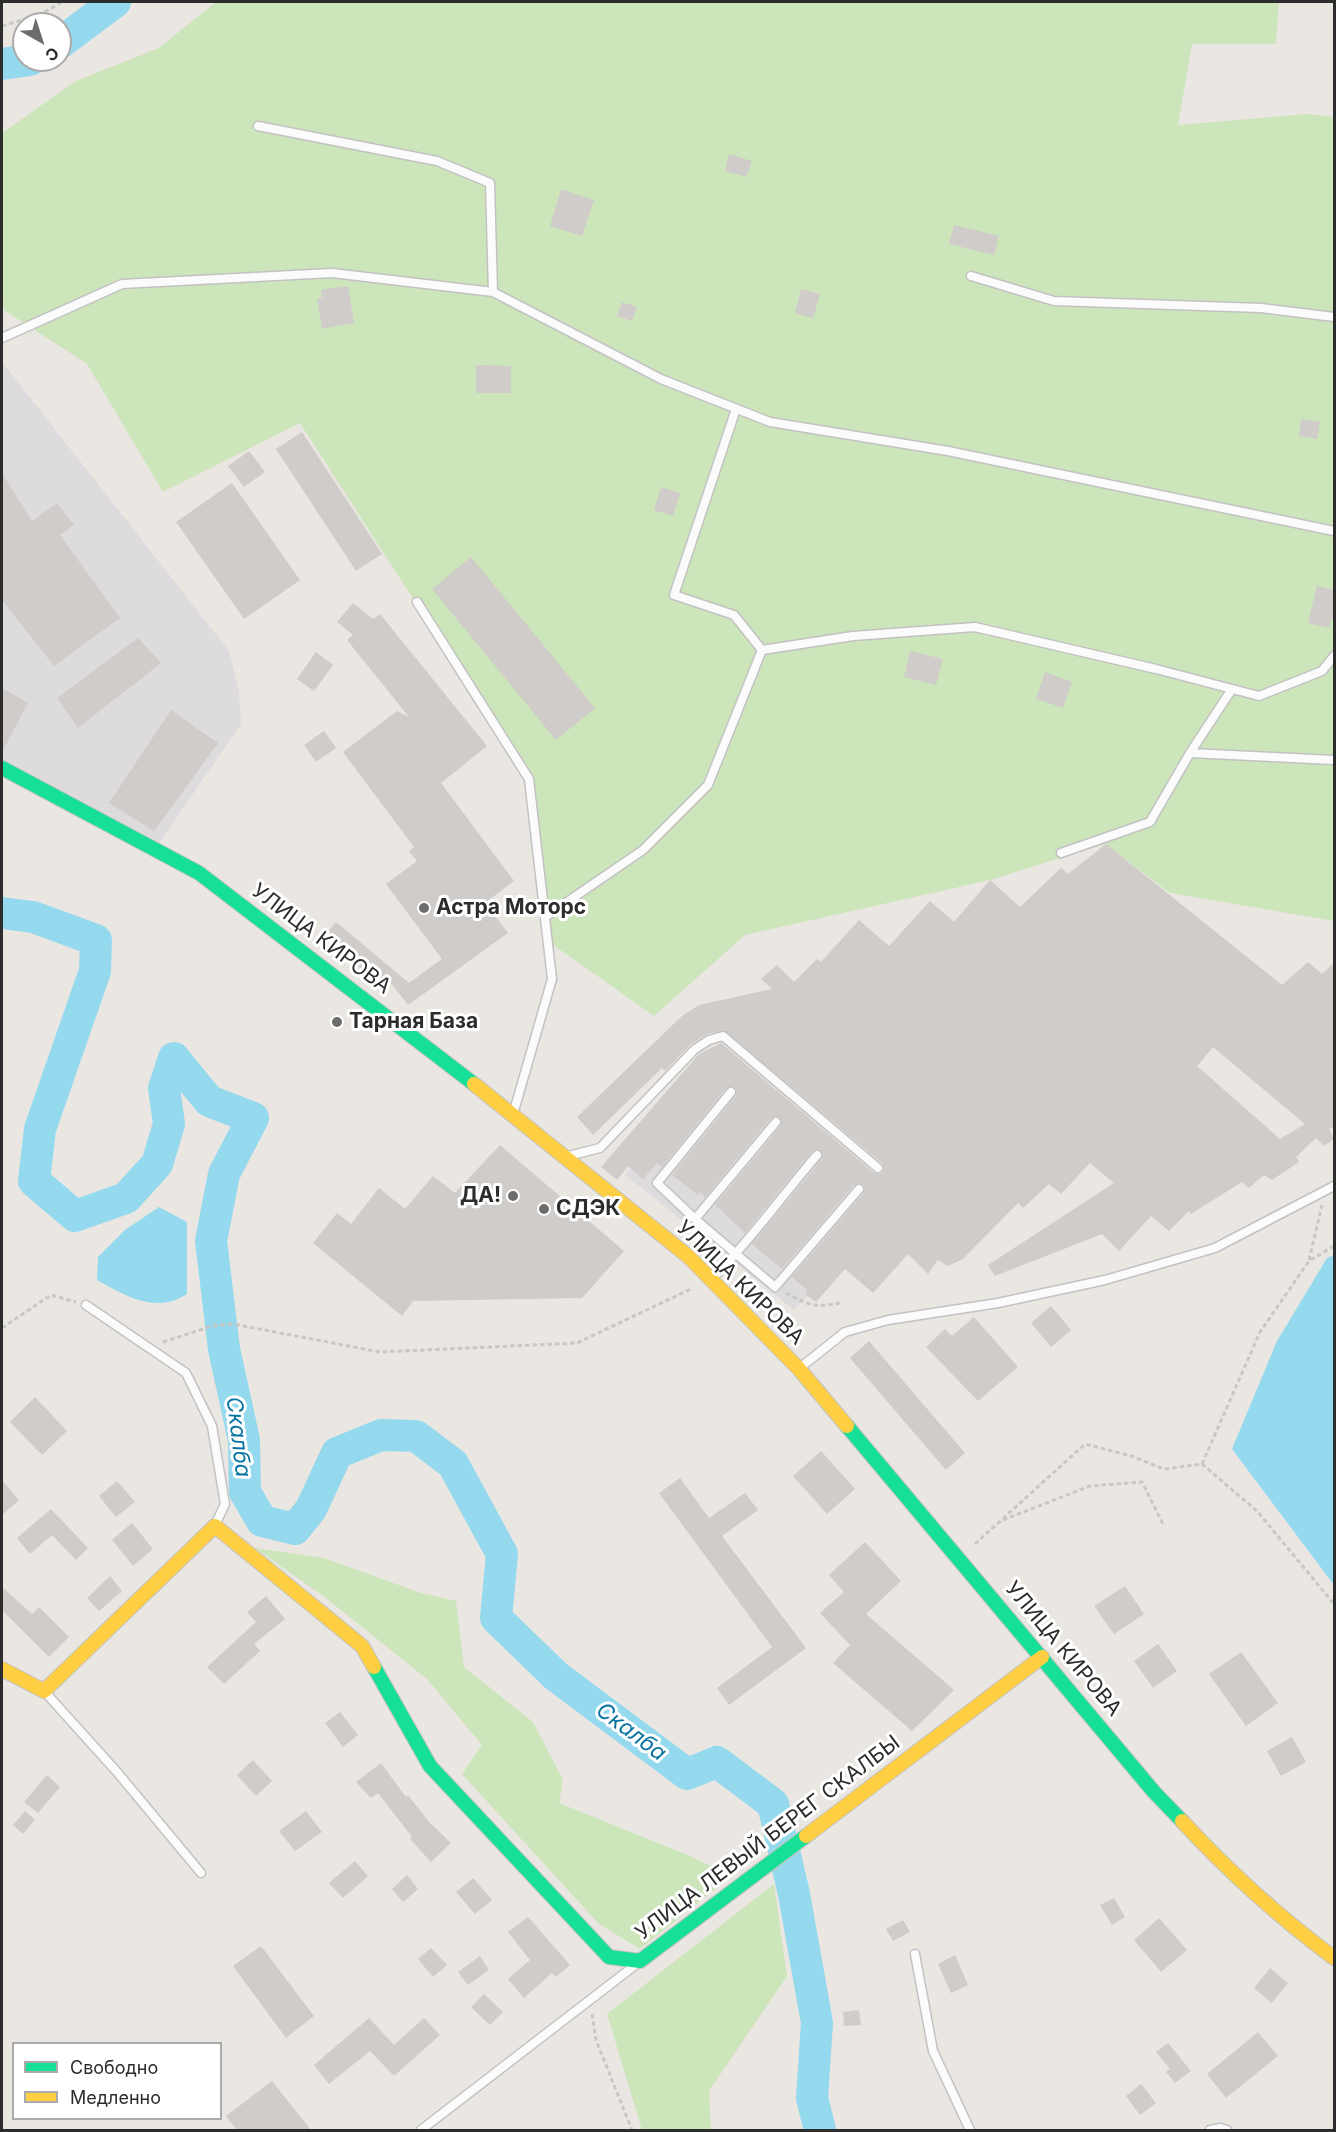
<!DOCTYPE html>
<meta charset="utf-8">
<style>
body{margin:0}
#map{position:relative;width:1336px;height:2132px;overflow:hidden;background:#eae6e2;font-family:Inter,sans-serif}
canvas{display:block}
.frame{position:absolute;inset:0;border:3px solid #2c2c2c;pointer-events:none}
.legend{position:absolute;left:12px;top:2042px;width:210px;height:78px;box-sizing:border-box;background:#fff;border:2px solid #ababab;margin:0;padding:8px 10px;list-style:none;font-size:18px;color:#2c2c2c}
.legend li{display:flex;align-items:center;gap:12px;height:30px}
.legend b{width:30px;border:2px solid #ababab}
.north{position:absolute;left:12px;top:12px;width:60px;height:60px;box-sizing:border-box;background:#fff;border:2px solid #ababab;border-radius:50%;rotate:141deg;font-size:16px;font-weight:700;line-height:24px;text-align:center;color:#2c2c2c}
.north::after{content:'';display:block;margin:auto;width:21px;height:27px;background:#6e6d6c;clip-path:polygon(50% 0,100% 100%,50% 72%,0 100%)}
</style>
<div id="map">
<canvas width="1336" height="2132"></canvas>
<div class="frame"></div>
<ul class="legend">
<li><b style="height:8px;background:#16e098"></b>Свободно</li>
<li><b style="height:8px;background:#ffcf43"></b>Медленно</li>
</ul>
<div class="north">С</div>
</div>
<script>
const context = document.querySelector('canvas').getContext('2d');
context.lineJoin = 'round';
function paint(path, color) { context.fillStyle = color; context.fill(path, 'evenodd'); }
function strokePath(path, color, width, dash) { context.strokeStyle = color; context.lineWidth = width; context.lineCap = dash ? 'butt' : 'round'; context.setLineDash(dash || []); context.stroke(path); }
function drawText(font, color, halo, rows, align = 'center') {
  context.font = font + ' Inter,sans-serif'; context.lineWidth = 6; context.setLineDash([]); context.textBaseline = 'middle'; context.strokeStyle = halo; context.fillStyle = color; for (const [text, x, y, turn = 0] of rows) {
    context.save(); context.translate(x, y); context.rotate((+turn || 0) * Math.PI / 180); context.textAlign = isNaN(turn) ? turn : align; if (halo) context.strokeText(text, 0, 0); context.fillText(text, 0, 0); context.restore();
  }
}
const industrial = new Path2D(`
 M2,362l227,289 10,40 2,33 -82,119 -157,-83z
 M728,1052l168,142 -25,31 -77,85 -169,-135z`);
const green = new Path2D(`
 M216,2h1063l-3,42h-84l-14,81 129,-11 27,3v804l-164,-28 -65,-49 -115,36 -245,55 -91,81 -102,-72 -23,-165 -229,-356 -137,69 -76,-128 -83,-54 -2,-16v-161l74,-52 83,-33z
 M255,1548l69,10 97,35 35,8 8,66 69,55 30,58 -4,23 131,53 41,20 -91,73 -41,-25 -137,-150 20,-29 -55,-66 -101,-81z
 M774,1884l13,92 -78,115 2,39h-69l-35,-116z`);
const water = new Path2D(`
 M159,1207l28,15v72c-31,20 -60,3 -90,-14l1,-23 27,-27z
 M1334,1255v330l-102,-136 45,-108 50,-83z`);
const river = new Path2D(`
 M60,43l55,-41
 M2,64l28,-4
 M2,913l31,4 63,23 -1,31 -55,158 -6,52 41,35 51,-18 31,-34 12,-40 -5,-36 10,-30 35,43 44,17 -29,56 -13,67 13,108 20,91 1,52 17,29 33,8 16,-20 26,-56 44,-18 35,1 37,28 49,90 -6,64 60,58 131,98 30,-12 56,42 21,90 23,129 -5,75 8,32`);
const building = new Path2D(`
 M729,154l23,7 -6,16 -21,-6z
 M561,189l33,11 -12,36 -32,-10z
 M954,225l45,11 -5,19 -45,-11z
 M348,286l6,37 -32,6 -5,-31h5l-1,-8z
 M801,289l19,5 -7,24 -18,-5z
 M622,302l15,5 -5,14 -15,-5z
 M476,365l35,1v27h-35z
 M1301,419l19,3 -3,17 -18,-3z
 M302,432l80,122 -26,17 -80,-122z
 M249,451l16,21 -21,15 -16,-21z
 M2,473l30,48 25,-18 17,22 -14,10 60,83 -66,48 -52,-66z
 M232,483l68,97 -56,39 -68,-97z
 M661,487l19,6 -7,23 -19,-6z
 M471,557l124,151 -39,32 -124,-151z
 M1317,586l18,4v30h-4l-2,8 -21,-5z
 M353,603l20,16 7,-5 107,132 -46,37 73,98 -29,22 23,30 -100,72 -20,-26 -6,7 -59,-49 13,-15 73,61 33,-24 -56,-75 31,-23 -8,-10 5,-4 -71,-95 54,-41 12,6 -62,-77 6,-5 -16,-13z
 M138,638l23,25 -83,65 -21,-30z
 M910,651l33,8 -7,26 -32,-8z
 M316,652l17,13 -19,26 -17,-12z
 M1045,672l27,10 -9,26 -27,-9z
 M2,688l26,15 -26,49z
 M171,710l47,33 -64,88 -45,-28z
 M324,731l12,17 -20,14 -12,-17z
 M1106,844l176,141 26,-23 14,12 13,-12v164l-6,3 5,10 -10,7 -8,-8 -20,19 3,5 -27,18 -8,-5 -15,13 -7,-6 -51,32 -2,-3 -20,20 -18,-15 -32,35 -17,-17 -107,42 -7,-11 126,-82 -24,-20 -29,31 -12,-10 -26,24 -5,-5 -55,56 -15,7 -10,-6 -10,14 -20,-20 -35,39 -28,-24 -29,33 -10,-7 1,-5 -15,-13 72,-84v-8h-10l-72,84 -30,-25 70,-85 -1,-8h-9l-67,82 -30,-28 66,-79 -1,-9 -9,1 -66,79 -5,-5 -2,3 -26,-20 64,-79 -1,-9 -9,1 -64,79 -5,-4 -14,16 -15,-13 -11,14 -16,-13 98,-113 22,-11 153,130 7,1 3,-5 -2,-6 -158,-133 -17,4 -16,10 -26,27 -3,-3 -69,67 -16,-18 105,-101 17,-11 73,-16 -11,-10 16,-14 17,17 23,-23 4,3 38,-42 30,26 41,-45 24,21 36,-42 30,27 41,-39 7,6zM1213,1047l92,77 -25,15 -83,-73z
 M500,1145l124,106 -42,47 -169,3 -11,15 -89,-73 24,-30 14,11 28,-36 26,21 28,-33 22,17z
 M1051,1306l20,24 -20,17 -20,-24z
 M974,1317l44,50 -40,34 -52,-54 19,-18 7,7z
 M869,1341l96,112 -19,17 -96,-112z
 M35,1397l32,34 -25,24 -32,-33z
 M821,1451l34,38 -28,25 -34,-38z
 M680,1478l29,40 36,-25 13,17 -36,26 84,112 -77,57 -12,-17 55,-41 -113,-154z
 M2,1480l17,20 -17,15z
 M117,1481l18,21 -19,15 -17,-21z
 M51,1509l37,39 -12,12 -24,-25 -22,19 -13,-16z
 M132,1523l21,26 -20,17 -21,-26z
 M865,1542l36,39 -35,33 88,76 -42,41 -79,-68 17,-18 -30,-32 24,-21 -15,-17z
 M110,1576l12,15 -23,20 -12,-13z
 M1125,1586l19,28 -30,20 -20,-28z
 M2,1587l30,27 7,-7 30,30 -20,20 -47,-47z
 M266,1596l19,23 -31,25 6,7 -36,33 -17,-17 49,-45 -9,-10z
 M1158,1644l19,27 -24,17 -19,-27z
 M1241,1652l37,51 -32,23 -37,-52z
 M340,1712l18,23 -15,12 -18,-24z
 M1292,1737l14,25 -25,14 -14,-25z
 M253,1760l19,21 -16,15 -19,-21z
 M381,1763l25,34 2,-2 21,27 22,21 -20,19 -21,-23 2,-2 -34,-44 -7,5 -15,-16z
 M47,1775l13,12 -22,26 -14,-11z
 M25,1811l10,9 -12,14 -10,-9z
 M306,1811l16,21 -27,19 -16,-20z
 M355,1861l13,15 -25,22 -14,-15z
 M407,1875l11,14 -15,13 -11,-13z
 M473,1878l19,22 -17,14 -19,-22z
 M1114,1898l11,19 -13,8 -12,-20z
 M528,1917l42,48 -14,12 -4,-4 -28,25 -16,-19 22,-19 -22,-28z
 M1159,1918l28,32 -26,22 -27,-32z
 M903,1920l7,12 -17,9 -7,-12z
 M261,1946l53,70 -28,22 -53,-72z
 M431,1948l16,17 -14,12 -15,-18z
 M955,1955l13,30 -17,8 -13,-29z
 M480,1956l9,14 -21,15 -10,-13z
 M1270,1968l18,15 -16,20 -18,-15z
 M484,1994l19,18 -13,13 -19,-18z
 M859,2010l2,15 -17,1 -1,-14z
 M369,2018l25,27 30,-27 16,17 -46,41 -24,-25 -41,33 -15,-19z
 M1258,2032l20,24 -52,42 -19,-24z
 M1168,2043l23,28 -16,12 -9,-11 4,-3 -14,-17z
 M272,2081l39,49h-74l-11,-14z
 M1141,2084l15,19 -16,12 -14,-19z`);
const path = new Path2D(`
 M2,26l39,-12 21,-12
 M1309,1260l13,-55
 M786,1293c22,12 29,15 54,10
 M2,1328l49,-33 25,7
 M163,1342l49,-16 21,-2 147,28 197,-9 114,-54
 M1202,1464l55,47 77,93
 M1003,1520l87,-34 52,-4 21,42
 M975,1544l110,-100 46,12 33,13 38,-5 58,-132 49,-71 25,-15
 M592,2014l4,26 36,90`);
const lane = new Path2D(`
 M258,126l179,35 53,22 3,109
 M971,276l83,25 207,7 73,9
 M2,338l120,-54 210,-11 161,19 168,87 109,43 178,29 386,80
 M417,602l112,177 23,200 -38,132
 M762,650l91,-14 122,-9 181,42 103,27 63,-25 12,-15
 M1190,753l144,7
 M1061,853l89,-31 40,-69 42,-64
 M545,917l98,-67 65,-65 54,-135 -28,-35 -60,-20 62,-186
 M776,1122l-81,97 80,68 84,-98
 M568,1156l32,-8 95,-99 14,-9 14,-4 155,132
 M695,1219l-38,-36 74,-91
 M712,1279c38,-38 70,-83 105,-124
 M86,1305l100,68 26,53 13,78 -10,21
 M801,1367l44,-35 43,-12 110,-17 107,-23 110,-32 119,-62
 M44,1691l73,81 84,101
 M915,1954l18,97 37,79
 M421,2130l213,-164
 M1210,2130l11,-2 6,2`);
const fast = new Path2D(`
 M2,768l197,105 275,211
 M847,1426l307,366 28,29
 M374,1667l56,99 179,191 31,4 166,-125`);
const slow = new Path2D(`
 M474,1084l215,173 110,112 48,57
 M2,1669l42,22 171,-165 147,120 12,21
 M1182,1821c47,51 97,96 152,137
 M806,1836l236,-179`);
const markers = [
 [424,908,6,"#6e6d6c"],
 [337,1022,6,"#6e6d6c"],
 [513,1196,6,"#6e6d6c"],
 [544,1209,6,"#6e6d6c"]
];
const poiNames = [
 ["Астра Моторс",436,908],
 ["Тарная База",349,1022],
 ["ДА!",501,1196,"right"],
 ["СДЭК",556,1209]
];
const streetNames = [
 ["УЛИЦА КИРОВА",321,939,37],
 ["УЛИЦА КИРОВА",740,1283,44],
 ["УЛИЦА КИРОВА",1063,1649,50],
 ["УЛИЦА ЛЕВЫЙ БЕРЕГ СКАЛБЫ",768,1838,-37]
];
const waterNames = [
 ["Скалба",238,1437,83],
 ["Скалба",631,1732,37]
];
paint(industrial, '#dddbdd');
paint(green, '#cde5ba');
paint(water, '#94d9ed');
strokePath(river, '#94d9ed', 32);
paint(building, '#cfccc9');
strokePath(lane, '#c3c2c3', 11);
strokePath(fast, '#c3c2c3', 16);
strokePath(slow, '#c3c2c3', 16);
strokePath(path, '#c8c8c7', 3, [4.5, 3]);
strokePath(lane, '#fcfbfb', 8);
strokePath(fast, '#16e098', 14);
strokePath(slow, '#ffcf43', 14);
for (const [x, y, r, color] of markers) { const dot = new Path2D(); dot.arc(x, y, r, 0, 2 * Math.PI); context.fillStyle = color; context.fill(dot); strokePath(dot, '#fff', 2); }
drawText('bold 21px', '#2c2c2c', '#fff', poiNames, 'left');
drawText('21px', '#2c2c2c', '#fff', streetNames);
drawText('italic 22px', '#0a73a1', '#fff', waterNames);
</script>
